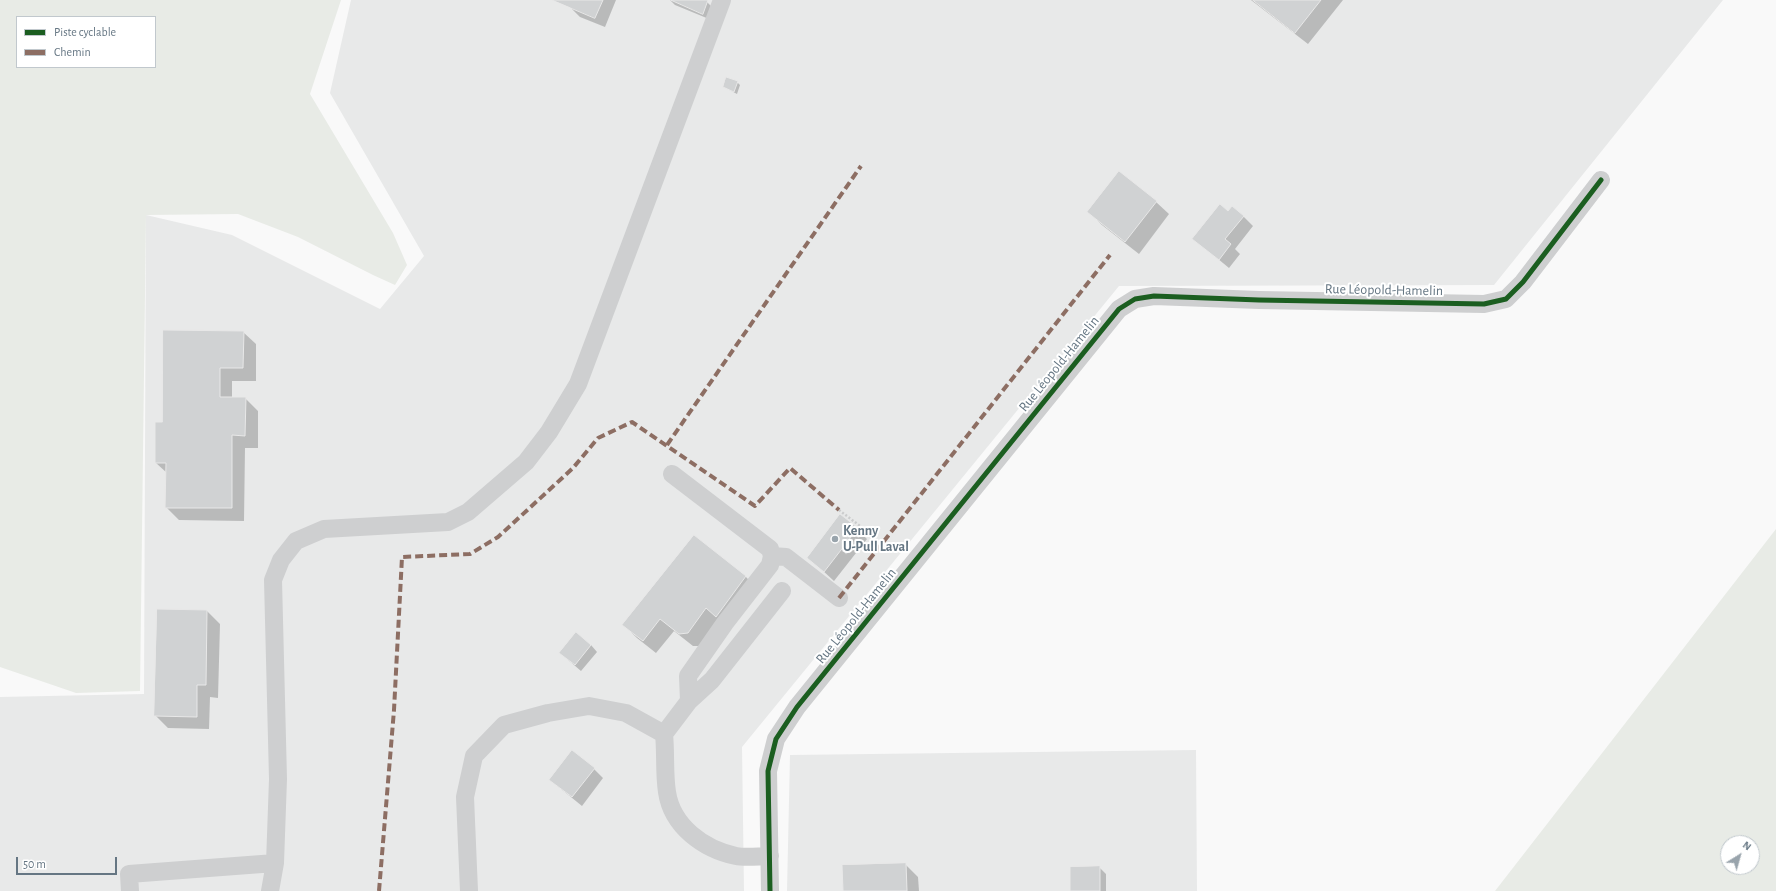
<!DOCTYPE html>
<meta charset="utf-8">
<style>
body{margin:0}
#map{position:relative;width:1776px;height:891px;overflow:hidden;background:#f9f9f9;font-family:"Alegreya Sans",sans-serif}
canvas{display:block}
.legend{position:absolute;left:16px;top:16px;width:140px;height:52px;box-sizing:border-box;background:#fff;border:1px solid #c1c8cd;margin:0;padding:5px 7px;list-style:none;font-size:12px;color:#657683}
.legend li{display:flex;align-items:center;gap:8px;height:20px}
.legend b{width:20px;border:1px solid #c1c8cd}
.north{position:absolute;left:1720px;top:835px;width:40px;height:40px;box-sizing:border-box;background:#fff;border:1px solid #c1c8cd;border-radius:50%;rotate:37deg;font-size:11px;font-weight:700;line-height:16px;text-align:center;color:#657683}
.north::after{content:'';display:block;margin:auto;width:14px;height:18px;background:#99a4ac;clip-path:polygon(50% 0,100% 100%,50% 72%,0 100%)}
.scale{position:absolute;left:16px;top:857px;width:101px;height:18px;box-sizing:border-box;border:2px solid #657683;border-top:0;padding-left:5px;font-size:12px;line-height:14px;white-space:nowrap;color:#657683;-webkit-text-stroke:3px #fff;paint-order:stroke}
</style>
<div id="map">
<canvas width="1776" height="891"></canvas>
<ul class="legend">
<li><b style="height:5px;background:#1b5e20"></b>Piste cyclable</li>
<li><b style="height:5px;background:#8d6e63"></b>Chemin</li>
</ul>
<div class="north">N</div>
<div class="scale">50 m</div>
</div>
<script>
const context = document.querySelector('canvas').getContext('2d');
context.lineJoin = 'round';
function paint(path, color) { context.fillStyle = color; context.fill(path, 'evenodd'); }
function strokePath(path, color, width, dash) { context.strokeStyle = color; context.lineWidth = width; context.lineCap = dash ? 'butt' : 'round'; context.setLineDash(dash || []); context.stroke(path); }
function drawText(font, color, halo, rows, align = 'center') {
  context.font = font + ' "Alegreya Sans",sans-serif'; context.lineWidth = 4; context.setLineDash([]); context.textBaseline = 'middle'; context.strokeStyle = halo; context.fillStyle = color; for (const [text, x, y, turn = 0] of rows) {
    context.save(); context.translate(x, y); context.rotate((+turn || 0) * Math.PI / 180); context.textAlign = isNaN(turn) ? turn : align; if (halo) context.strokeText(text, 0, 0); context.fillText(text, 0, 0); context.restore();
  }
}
const built = new Path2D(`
 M351,0h1372l-229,285 -375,1 -377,461 2,144h-744v-194l144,-3 2,-479 86,20 148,74 44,-53 -94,-163z
 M1196,750l1,141h-410l3,-136z`);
const green = new Path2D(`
 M0,0h341l-31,94 83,139 14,32 -12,20 -22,-10 -75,-38 -60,-23 -92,1 -6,476 -64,2 -76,-26zM17,17h138v50h-138z
 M1776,529v362h-281zM1728,843h24v24h-24z`);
const shadow = new Path2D(`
 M573,0h43l-11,27 -25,-10 -10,-10z
 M670,0h32l5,2 7,7 -5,10 -34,-14z
 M1251,0h92l-35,44z
 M737,82l3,3 -3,9 -13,-7z
 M1156,202l13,12 -30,40 -37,-29 -13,-13z
 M1228,212l15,4 10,10 -18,23 5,5 -11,14 -35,-29z
 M243,332l13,12v37h-24v17h13l13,13v37h-13l-1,73 -65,-1 -13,-13 1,-34 -11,-10 7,-40z
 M857,529l10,10 -33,42 -26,-24z
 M694,536l52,41 12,13 -57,56h-8l-19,-15 -18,22 -19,-15 -13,-13z
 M158,610l49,1 13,13 -2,74 -8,-1 -1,32 -41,-1 -13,-13z
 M591,645l6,7 -16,19 -21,-18z
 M594,769l9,9 -21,28 -32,-26z
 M905,864l13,13 1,14h-75z
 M1099,867l7,7v17h-35z`);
const building = new Path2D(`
 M552,0h51l-8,18z
 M671,0h37l-5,14z
 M1253,0h68l-26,33z
 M726,77l12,4 -4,11 -11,-5z
 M1119,171l38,30 -32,41 -38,-30z
 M1220,204l8,7 4,-5 12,10 -19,23 6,5 -12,16 -27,-21z
 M163,330l81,1 -1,37h-23v29h26l-1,39 -13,-1v73h-67l1,-45h-11v-41h7z
 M840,514l18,14 -34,44 -17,-14z
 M694,535l52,41 -30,41 -10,-9 -18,25 -9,1 -19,-15 -17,22 -21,-16z
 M157,609l50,1 -1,75h-9v32l-43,-1z
 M576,632l15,13 -16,20 -16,-12z
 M572,750l23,18 -23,29 -23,-17z
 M906,863l1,28h-64l-1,-26z
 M1100,866v25h-30v-24z`);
const path = new Path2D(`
 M839,510l25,19 -18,24 -5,-4`);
const minor = new Path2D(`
 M672,474l98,75 2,7 -2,9 -45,58 -37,53 1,25
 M772,556l14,1 53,41
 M664,734c2,19 0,39 3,58 5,34 36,57 69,64 10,2 23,0 34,0
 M130,891l-1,-17 146,-11
 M270,891l5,-28 3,-84 -5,-199 8,-20 15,-19 28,-12 124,-7 20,-10 58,-50 23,-30 29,-48 144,-384
 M469,891l-4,-94 9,-41 30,-31 44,-12 41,-7 37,7 38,21 25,-33 23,-21 70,-89
 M770,891l-2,-120 8,-32 21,-32 322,-398 16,-10 19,-3 105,4 225,4 22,-5 17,-17 78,-102`);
const quiet = new Path2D(`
 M667,445l194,-279
 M839,598l271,-343
 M379,891l15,-181 8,-153 68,-3 28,-17 75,-69 25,-30 34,-16 123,84 35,-38 49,42`);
const cycleway = new Path2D(`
 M770,891l-2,-120 8,-32 21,-32 322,-398 16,-10 19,-3 105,4 225,4 22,-5 17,-17 78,-102`);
const markers = [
 [835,539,4,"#99a4ac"]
];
const streetNames = [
 ["Rue Léopold-Hamelin",1384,290,1],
 ["Rue Léopold-Hamelin",1059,364,-51],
 ["Rue Léopold-Hamelin",856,616,-51]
];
const poiNames = [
 ["Kenny",843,531],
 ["U-Pull Laval",843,547]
];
paint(built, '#e8e9e9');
paint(green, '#e8ebe6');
paint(shadow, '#0003');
paint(building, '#d0d2d3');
strokePath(building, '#e8e8e8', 1);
strokePath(path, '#cbcccd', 2.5, [2, 2]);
strokePath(minor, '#cecfd0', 18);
strokePath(quiet, '#8d6e63', 4, [8, 4]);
strokePath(cycleway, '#1b5e20', 5);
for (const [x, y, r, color] of markers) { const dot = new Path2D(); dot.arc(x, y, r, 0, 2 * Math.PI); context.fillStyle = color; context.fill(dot); strokePath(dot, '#fff', 1.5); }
drawText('14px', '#657683', '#fff', streetNames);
drawText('bold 14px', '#657683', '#fff', poiNames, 'left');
</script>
